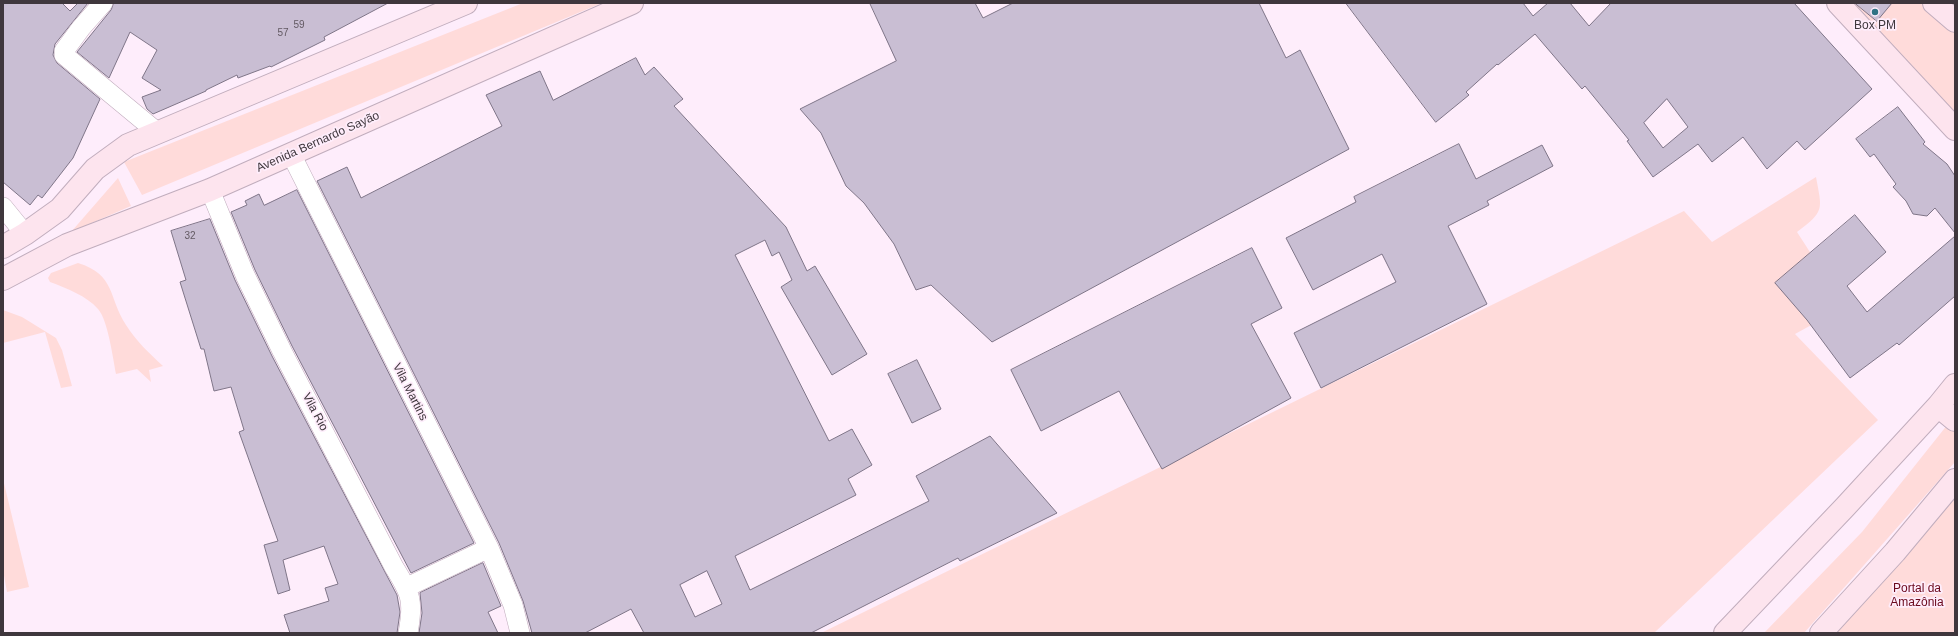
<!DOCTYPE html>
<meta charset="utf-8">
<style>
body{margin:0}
#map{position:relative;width:1958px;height:636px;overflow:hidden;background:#feedfb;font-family:Helvetica,sans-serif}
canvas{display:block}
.frame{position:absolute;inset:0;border:4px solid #3f373d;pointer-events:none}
</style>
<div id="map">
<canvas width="1958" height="636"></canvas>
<div class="frame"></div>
</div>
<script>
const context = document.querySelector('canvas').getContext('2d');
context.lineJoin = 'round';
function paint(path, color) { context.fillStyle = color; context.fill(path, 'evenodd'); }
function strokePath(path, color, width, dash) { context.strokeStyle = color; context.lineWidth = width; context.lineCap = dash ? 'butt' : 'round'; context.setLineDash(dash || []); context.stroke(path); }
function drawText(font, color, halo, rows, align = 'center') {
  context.font = font + ' Helvetica,sans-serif'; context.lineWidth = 3.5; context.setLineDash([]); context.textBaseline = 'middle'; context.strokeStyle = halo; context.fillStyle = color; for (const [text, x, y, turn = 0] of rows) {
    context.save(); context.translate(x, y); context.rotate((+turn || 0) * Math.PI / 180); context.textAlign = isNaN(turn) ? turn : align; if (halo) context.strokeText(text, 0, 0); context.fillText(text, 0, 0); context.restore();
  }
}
const green = new Path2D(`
 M523,3h79l-460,192 -18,-33z
 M1844,3h85l26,26v92z
 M1816,177c6,33 9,34 -19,55l20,31 9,54 -31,17 83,86 -224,213h-833l863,-422 28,31z
 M118,178l13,28 -60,26z
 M78,263c38,12 30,34 48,62 10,16 23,28 37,41l-14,4 2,12 -14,-13 -21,5c-3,-15 -8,-54 -18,-65 -11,-13 -32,-21 -48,-27l-2,-4 3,-5z
 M3,310l19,7 34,21 6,12 10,36 -11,2 -16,-56 -42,11z
 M1948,424l7,7v31l-151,171h-40l98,-101z
 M3,479l26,108 -22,5 -4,-22z
 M1955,497v136h-125z`);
const building = new Path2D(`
 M3,3h59l8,8 8,-8h10l-33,41 -2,11 4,8 43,36 -27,59 -31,40 -4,-3 -8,10 -27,-23z
 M114,3h274l-64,34 1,3 -54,27 -1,-1 -32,12 -1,-3 -31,15v1l-53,23 -6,-5 -5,-12 19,-7 -19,-12 15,-28 -27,-18 -21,46 -32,-26 34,-42z
 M870,3h105l8,15 30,-15h246l27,55 14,-8 49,99 -357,193 -61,-57 -15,5 -22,-46 -30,-41 -18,-17 -25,-53 -21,-24 96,-48z
 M1346,3h177l10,13 15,-13h22l19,23 22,-23h183l78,86 -67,61 -8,-9 -30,28 -24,-32 -31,25 -14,-18 -45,33 -26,-36 2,-1 -44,-54 -3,3 -47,-55 -37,31 -1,-1 -31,28 3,3 -33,27zM1667,99l21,28 -25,21 -19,-25z
 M1855,3h37l-15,18z
 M636,58l9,17 9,-8 29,32 -9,7 112,121 21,44 8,-5 52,88 -35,21 -51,-88 11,-7 -13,-28 -7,4 -7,-16 -30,15 94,186 23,-12 20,36 -24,14 8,16 -121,61 15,34 179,-89 -13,-25 74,-40 67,77 -97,48 -2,-3 -147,75h-167l-13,-24 -46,24h-53l-9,-32 -24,-58 -182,-362 30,-14 14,31 141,-72 -16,-31 54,-24 13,29zM707,571l15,33 -27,13 -15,-32z
 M1898,107l27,35 -2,2 24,20 8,12v57l-20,-25 -8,8 -14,-2 -7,-13 -13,-14 3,-3 -22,-30 -4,3 -14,-18z
 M1459,144l17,35 66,-34 11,21 -66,35 2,4 -41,21 39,78 -166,84 -27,-55 102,-51 -14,-28 -69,36 -27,-52 70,-36 -2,-5z
 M297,190l177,353 -63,30 -119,-227 -37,-76 -24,-58 16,-7 -2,-4 14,-7 5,11z
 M1855,215l31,37 -39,34 20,26 88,-76v60l-56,49 -2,-2 -47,35 -43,-58 -32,-37z
 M210,219l25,61 37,76 125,239 3,17 -3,21h-107l-6,-18 45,-14 -4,-13 13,-4 -14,-38 -41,14 7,30 -12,4 -14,-49 14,-4 -39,-109 5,-2 -13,-43 -17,4 -10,-42h-3l-21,-67 6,-2 -15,-49z
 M1252,248l30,60 -31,16 40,74 -129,71 -43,-78 -78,40 -30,-61z
 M917,360l24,49 -29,14 -24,-49z
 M483,563l18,43 -13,6 10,21h-79l3,-20 -2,-20z`);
const street = new Path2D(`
 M103,3l-22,25 -17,23v4l93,77
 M291,154l198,394 24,57 7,28
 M210,190l35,85 37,76 112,216c17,27 20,34 14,66
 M3,207l22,27
 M407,587l82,-39`);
const secondary = new Path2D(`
 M1838,3l117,126
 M1934,3l21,18
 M3,247l22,-13 35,-25 35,-40 33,-24 338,-142
 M3,279l64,-34 143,-55 422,-187
 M1938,406l17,14
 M1725,633l120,-126 93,-101 17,-21
 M1821,633l74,-81 60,-72`);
const markers = [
 [1875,12,4,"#2f7284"]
];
const numberNames = [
 ["59",299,25],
 ["57",283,33],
 ["32",190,236]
];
const poiNames = [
 ["Box PM",1875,26]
];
const streetNames = [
 ["Avenida Bernardo Sayão",318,142,-24],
 ["Vila Martins",410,392,63],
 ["Vila Rio",315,412,62]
];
const parkNames = [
 ["Portal da",1917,589],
 ["Amazônia",1917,603]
];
paint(green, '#ffdbda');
paint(building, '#c9bed3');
strokePath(building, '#7f7588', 1);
strokePath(street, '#c1adbd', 20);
strokePath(secondary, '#c1adbd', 24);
strokePath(street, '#fff', 19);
strokePath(secondary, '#fde4ee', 22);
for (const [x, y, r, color] of markers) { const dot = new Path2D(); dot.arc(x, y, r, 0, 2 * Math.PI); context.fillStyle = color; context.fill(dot); strokePath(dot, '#feedfb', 1.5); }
drawText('10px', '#625962', null, numberNames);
drawText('12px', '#3f373d', '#feedfb', poiNames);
drawText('12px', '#3f373d', '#feedfb', streetNames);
drawText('12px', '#6b091d', '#feedfb', parkNames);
</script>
